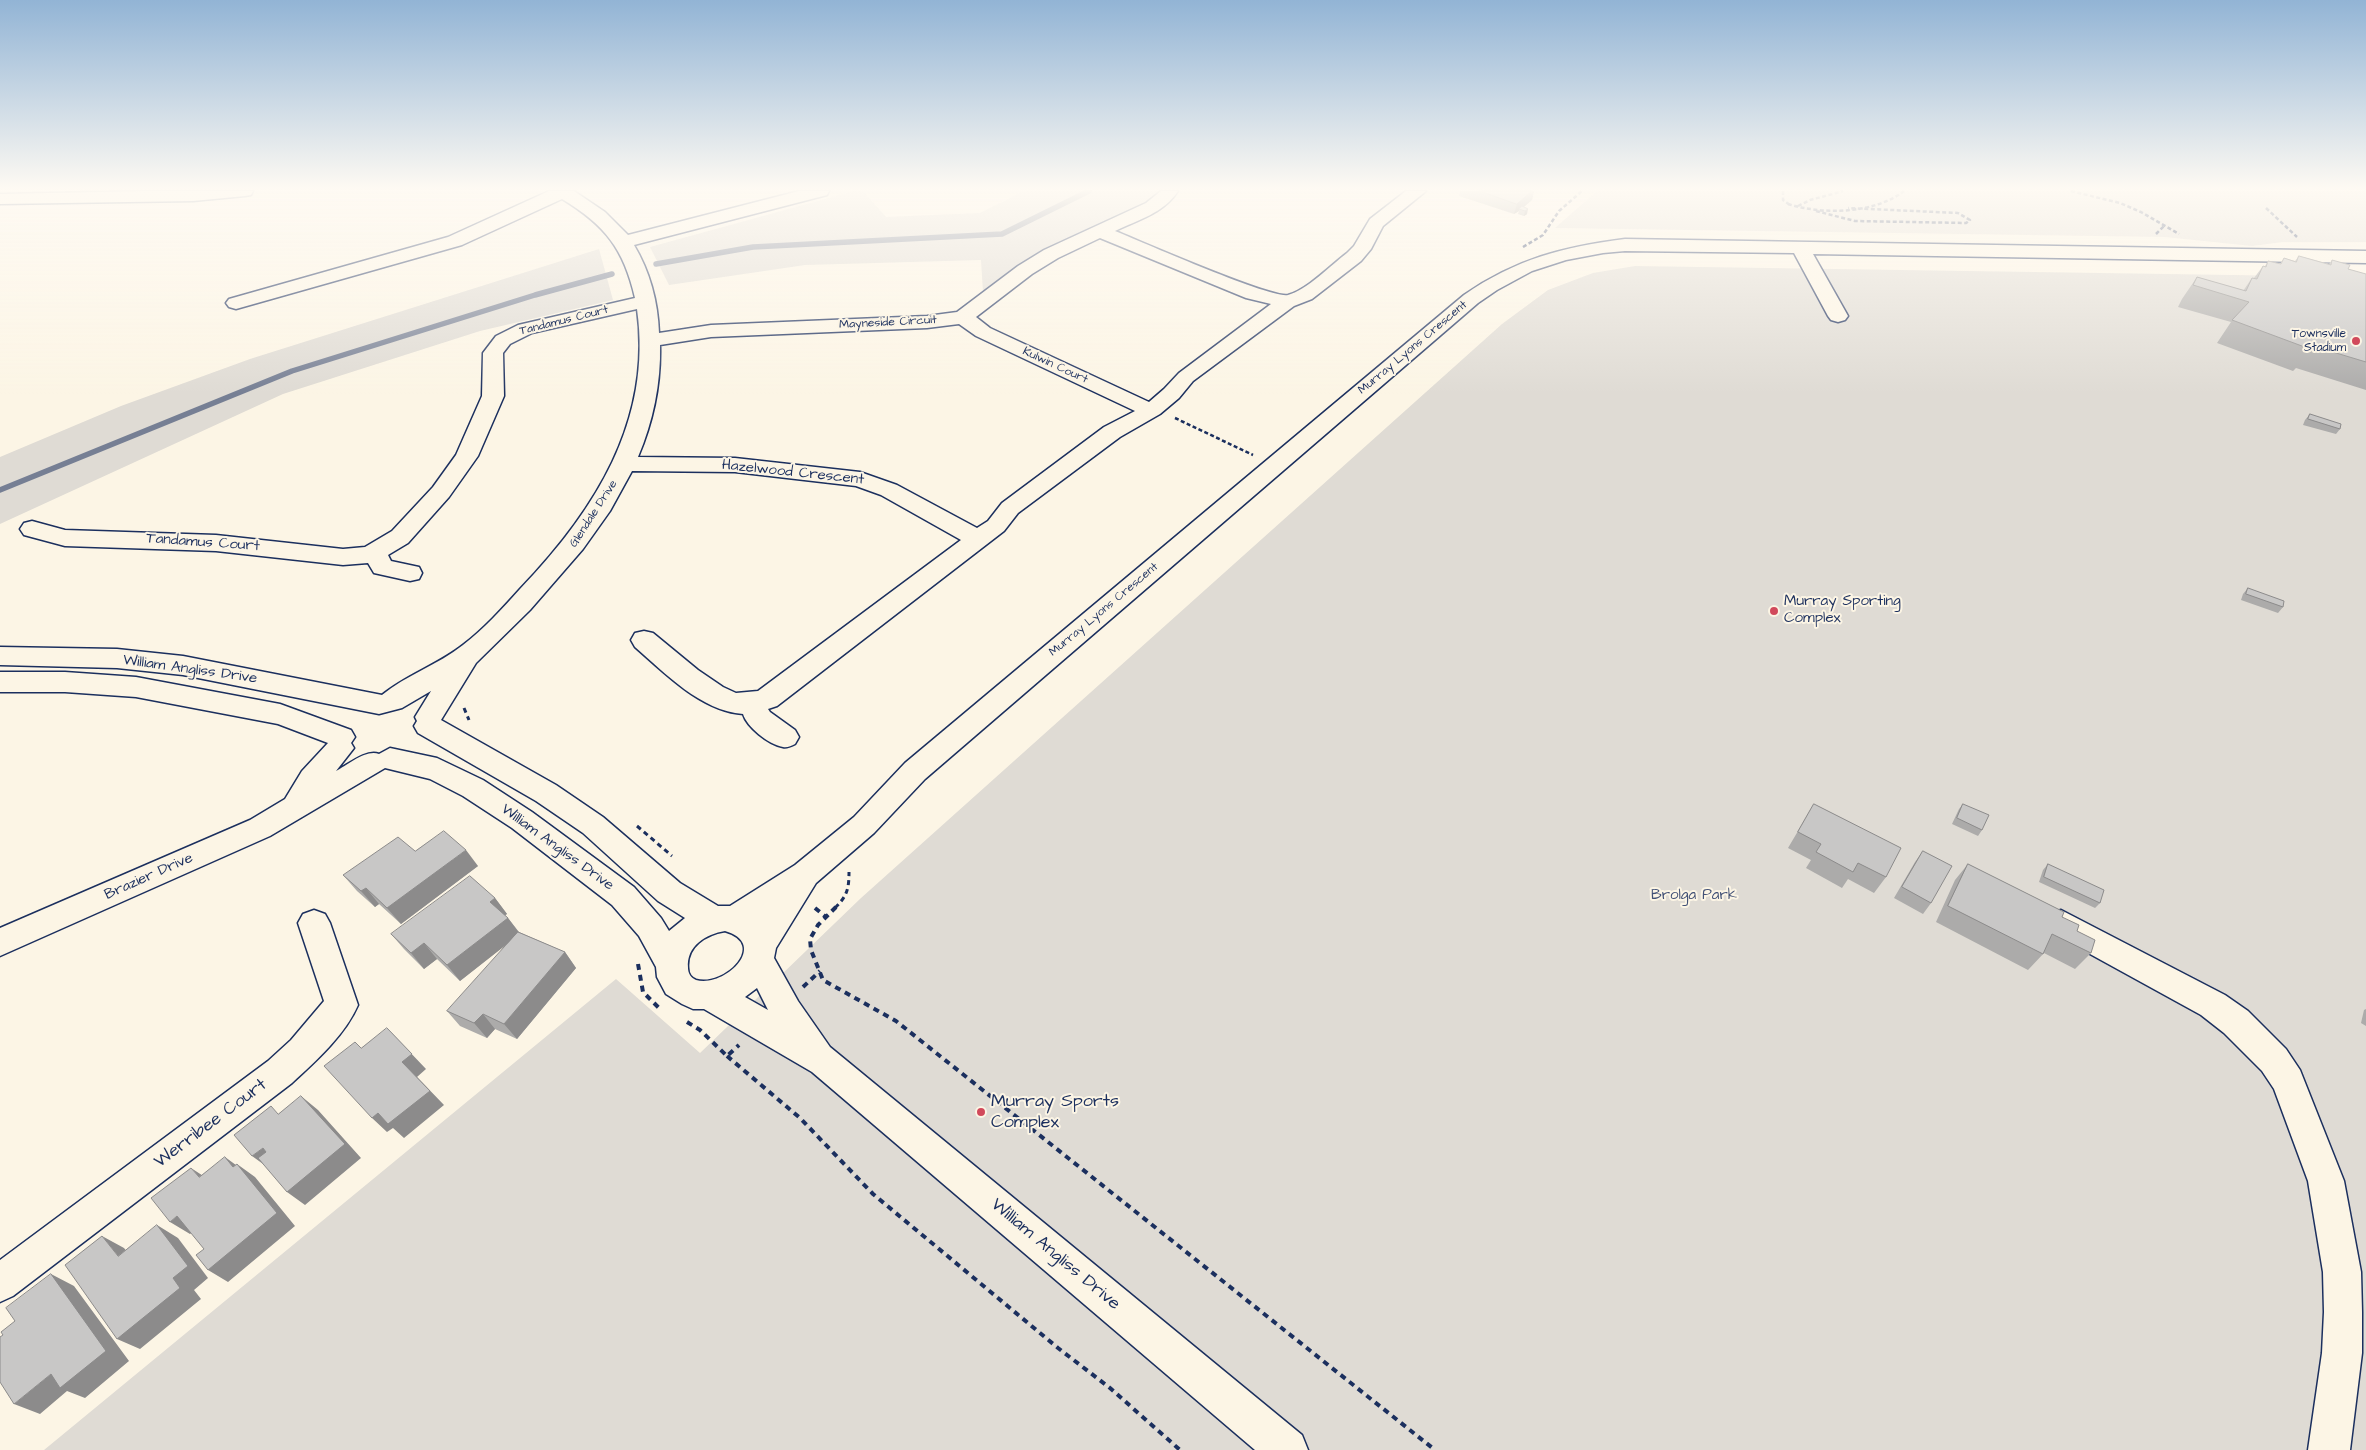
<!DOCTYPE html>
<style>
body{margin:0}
canvas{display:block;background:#fcf5e5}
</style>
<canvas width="2366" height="1450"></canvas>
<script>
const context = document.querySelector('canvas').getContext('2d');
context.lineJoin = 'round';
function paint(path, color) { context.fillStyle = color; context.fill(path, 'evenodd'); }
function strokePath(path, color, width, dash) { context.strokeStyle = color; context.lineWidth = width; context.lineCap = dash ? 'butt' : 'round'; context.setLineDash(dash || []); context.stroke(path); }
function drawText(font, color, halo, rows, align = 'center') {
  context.font = font + ' "Architects Daughter",sans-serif'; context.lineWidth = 4; context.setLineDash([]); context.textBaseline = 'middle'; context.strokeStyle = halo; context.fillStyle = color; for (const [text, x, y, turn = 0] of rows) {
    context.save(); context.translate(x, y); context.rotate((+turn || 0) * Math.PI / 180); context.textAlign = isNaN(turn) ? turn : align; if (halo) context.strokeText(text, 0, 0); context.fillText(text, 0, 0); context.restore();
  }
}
const green = new Path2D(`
 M854,191h9l23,26 94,-4 44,-22h137l-35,24 -89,39 -54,38 -2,-32 -176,5 -136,20 -19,-38z
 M1597,191h769v51h-83l-31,4 -87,-9 -610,-9z
 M599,249l14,51 -133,31 -197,63 -283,130v-67l121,-51 129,-47z
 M1635,266l731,11v1173h-2322l572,-471 84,74 161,-155 641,-574 46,-34 45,-17z`);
const stream = new Path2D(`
 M656,264l97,-17 249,-13 87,-43
 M0,490l292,-119 243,-76 77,-21`);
const pathFar2 = new Path2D(`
 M1783,191v9l7,5
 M2071,191l49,12 21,9 38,22
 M1788,204c35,11 86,10 116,-13
 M1798,206l12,-6 33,-9
 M2266,208l31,29
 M1816,211l39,10 111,2 4,-3 -12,-7 -110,-5
 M2156,234l8,-8
 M1523,247l20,-12 16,-24 23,-20
 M1175,418l78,37`);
const pathFar1 = new Path2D(`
 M464,708l5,12
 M637,826l35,30
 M835,908c12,-12 14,-19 14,-36`);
const path = new Path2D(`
 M836,907l-18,18 -8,14 1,11 12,30 73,41 539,429
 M815,908l11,9
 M638,964l5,28 16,16
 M803,987l17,-16
 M687,1022l13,8 27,26 12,-11
 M727,1056l73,62 73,76 185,154 52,40 70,62`);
const minor = new Path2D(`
 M148,191h105l-2,4 -6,1 -52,5 -193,3v-10z
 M549,191h25l31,21 23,23 171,-44h30l-2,4 -193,50c16,27 24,57 25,88l52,-8 216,-9 30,-4 61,-46 26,-16 102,-47 15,-12h17c-14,22 -40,29 -63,40 25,10 156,68 173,64 19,-5 43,-30 59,-42l7,-7 16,-27 36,-28h20l-43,35 -12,23 -10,12 -49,38 -18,7 -101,75 -14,17 -19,16 -40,23 -102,76 -14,18 -227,175 -9,3 2,3 25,18 4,7 -4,7c-4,2 -8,4 -12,3 -15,-3 -36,-20 -40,-33 -42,-3 -78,-41 -108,-67l-4,-7 4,-7 9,-2 9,2 45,37 25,17 13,6 22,-2 203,-151 -80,-45 -25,-9 -121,-14 -103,-1 -22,40 -27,38 -53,61 -54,53 -35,57 115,65 47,32 77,66 38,23h12l65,-41 59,-48 51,-54 559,-468c52,-36 99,-48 161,-56l741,12v12l-553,-9 35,62 -3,4 -7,2 -7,-2 -3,-4 -34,-63 -169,-2 -22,2 -37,7 -34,11 -35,19 -19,13 -553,476 -51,54 -58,50 -40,65 -2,10 24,43 32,46 472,388 6,15h-53l-443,-378 -108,-63h-11l-11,-5 -16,-10 -9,-17 -1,-10 -17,-31 -27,-31 -100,-77 -49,-32 -33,-17 -45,-11 -115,68 -270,120v-28l250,-108 35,-21 17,-28 26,-28 -50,-19 -142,-27 -71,-5h-65v-20h65l71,5 144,27 71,26 4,7 -4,6 3,5 -18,23c12,-6 30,-22 43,-17l11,-6 47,10 46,22 49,32 102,75 27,31 8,13 16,-13 -27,-17 -75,-68 -47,-32 -118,-68 -4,-7 3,-5 -2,-4 16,-26 -29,17 -23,6 -196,-39 -66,-7 -117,-3v-18l117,2 66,7 199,39c24,-20 56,-30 81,-50 21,-16 39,-36 57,-56 74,-77 133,-168 117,-280l-105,24 -22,11 -7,9 1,43 -26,60 -29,41 -41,46 -20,12 3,6 28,6 3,6 -3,6 -9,2 -36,-8 -6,-10 -25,2 -127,-14 -151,-5 -41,-11 -4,-6 4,-6 8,-2 33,9 151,5 127,14 22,-2 27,-16 41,-44 23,-32 26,-59 1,-43 13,-17 22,-11 117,-27c-11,-49 -30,-73 -73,-99l-100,46 -226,64 -7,-2 -3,-4 3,-4 219,-62zM1100,238l146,60 25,6 -92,69 -15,16 -15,13 -159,-74 -14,-11 56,-43 26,-16zM959,324l17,12 159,75 -31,16 -102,76 -14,18 -11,7 -80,-43 -37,-13 -125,-14 -97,-1c15,-35 23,-74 22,-112l51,-8 216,-9zM725,931c45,13 0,57 -29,49 -5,-2 -8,-7 -8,-12 -2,-22 18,-34 37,-37zM757,988l11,22 -23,-13z
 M314,910l11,4 5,9 28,82c-13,30 -42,56 -66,78l-279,213 -13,6v-42l268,-199 23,-21 33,-39 -26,-78 5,-9z
 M2061,910l164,85 23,16 38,38 14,21 44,111 17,91 1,40v41l-12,97h-42l14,-97 2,-41 -1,-40 -15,-91 -34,-92 -12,-18 -38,-38 -23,-18 -151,-83 -5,-9 5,-9z`);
const wall = new Path2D(`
 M1460,191h74l-2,9 -8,7 3,7 -3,2 -6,-2 1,-3 -5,3 -55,-18z
 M2299,256l30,8 3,-4 16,9 18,5v116l-70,-22 -3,3 -76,-28 14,-21 -53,-15 4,-8 15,-22 46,14 9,-13h2l9,-12h2l3,-5 12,3 4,-6 11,3z
 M2310,414l30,15 -4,5 -33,-9 2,-5z
 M2248,588l35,19 -5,6 -37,-13 2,-6z
 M1814,804l72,73 -12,16 -26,-14 -6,9 -36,-20 5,-8 -23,-12z
 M1963,804l19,26 -4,6 -26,-12 7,-15z
 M415,851l63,15 -77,58 -22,-20 -4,3 -18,-16 -14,-16z
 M1923,851l8,52 -8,11 -29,-16 21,-36z
 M1968,864l94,53 15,14 14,22 -16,16 -31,-16 -16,17 -92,-48 19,-42z
 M2048,864l52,39 -5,5 -56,-26 4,-12z
 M495,898l12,16 -2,1 3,3 11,14 46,20 11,16 -59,71 -22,-10 -8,9 -27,-12 -13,-15 62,-69 -49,39 -23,-22 -13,10 -20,-20 -13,-15z
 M2366,1009v17l-5,-3 3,-13z`);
const shadedWall = new Path2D(`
 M1532,191h2l-2,9 -11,9h-2v2l-5,3 3,-10z
 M1528,209l-1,5 -3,2 1,-5z
 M466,850l12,16 -77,58 -14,-16z
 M366,888l13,16 -4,3 -14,-16z
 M495,898l12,16 -5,3 -12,-15z
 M508,918l12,16 -60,47 -13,-16z
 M424,943l13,16 -13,10 -13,-16z
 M565,952l11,16 -59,71 -13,-15z
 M483,1014l12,15 -8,9 -13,-15z
 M387,1028l39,41 -9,8 27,28 -40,33 -11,-10 -6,4 -15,-14 30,-56z
 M301,1096l17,14 43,48 -56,47 -18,-13z
 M263,1148l17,13 -10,8 -18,-13z
 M225,1157l15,11 -3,-4 18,13 40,49 -67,56 -20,-12z
 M191,1168l20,13 -12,-4z
 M177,1216l20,13 -7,5 -20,-12z
 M157,1225l21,13 30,40 -14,12 7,9 -61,50 -23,-10 56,-61z
 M102,1236l22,12 16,20 -22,-12z
 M51,1274l23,12 55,75 -44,37 -18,-7 -27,23 -26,-10 37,-30z`);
const building = new Path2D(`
 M1480,191h52l-15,13z
 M1522,206l6,3 -3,2 -6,-2z
 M2299,256l32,9 1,-5 18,5 -2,4 18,5v88l-53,-16 -3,3 -78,-29 17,-18 -56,-17 4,-8 49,14 6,-13 5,1 6,-13 3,1 2,-6 13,3 3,-6 12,4z
 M2310,414l31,10 -1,5 -32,-10z
 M2248,588l36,13 -1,6 -37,-13z
 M1814,804l87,44 -15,29 -28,-14 -5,9 -37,-20 5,-8 -23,-12z
 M1963,804l26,11 -7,15 -25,-12z
 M444,831l22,19 -79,58 -21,-20 -5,3 -18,-16 55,-38 17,14z
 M1923,851l29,15 -21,37 -29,-16z
 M1968,864l96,48 -2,5 17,8 -2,6 18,9 -4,13 -39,-19 -9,20 -95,-48z
 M2048,864l56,26 -4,13 -56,-26z
 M470,876l25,22 -5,4 18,16 -61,47 -23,-22 -13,10 -20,-19z
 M518,932l47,20 -61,72 -21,-10 -9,9 -27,-12z
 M387,1028l25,26 -10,8 28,29 -42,33 -10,-11 -6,5 -48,-52 31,-24 6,6z
 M301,1096l44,48 -58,48 -29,-34 8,-6 -3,-4 -11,8 -18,-21 37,-29 7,8z
 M225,1157l8,10 4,-3 40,49 -69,57 -12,-15 8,-6 -27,-33 -7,6 -19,-24 40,-30 8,9z
 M157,1225l31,41 -15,12 7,10 -63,51 -52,-74 37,-29 16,20z
 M51,1274l55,77 -46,37 -9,-14 -37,30 -14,-22v-45l3,-2 -2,-3 14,-11 -9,-13z`);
const markers = [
 [2356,341,5,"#d1495b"],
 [1774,611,5,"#d1495b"],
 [981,1112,5,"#d1495b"]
];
const farStreetnames = [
 ["Tandamus Court",564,321,-14],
 ["Mayneside Circuit",888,323,-3],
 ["Murray Lyons Crescent",1413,348,-40],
 ["Kulwin Court",1055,366,25],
 ["Glendale Drive",594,514,-57],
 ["Murray Lyons Crescent",1104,610,-40]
];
const farPoinames = [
 ["Townsville",2346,334],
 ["Stadium",2346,348]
];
const streetNames = [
 ["Hazelwood Crescent",793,473,6],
 ["Tandamus Court",203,543,4],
 ["William Angliss Drive",190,670,8],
 ["William Angliss Drive",557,848,36],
 ["Brazier Drive",149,877,-24]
];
const poiNames = [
 ["Murray Sporting",1784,602],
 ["Complex",1784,619]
];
const parkNames = [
 ["Brolga Park",1694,896]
];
const nearPoinames = [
 ["Murray Sports",991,1102],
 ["Complex",991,1123]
];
const nearStreetnames = [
 ["Werribee Court",211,1124,-37],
 ["William Angliss Drive",1055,1255,40]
];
paint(green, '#dfdbd4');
strokePath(stream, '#767f94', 5.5);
strokePath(minor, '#1b2f5e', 3);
strokePath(pathFar2, '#1b2f5e', 2.5, [4, 2.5]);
strokePath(pathFar1, '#1b2f5e', 3, [5, 4]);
strokePath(path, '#1b2f5e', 4, [6, 5]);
paint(minor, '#fcf5e5');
paint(wall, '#acabaa');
paint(shadedWall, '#8c8b8b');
paint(building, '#c8c7c6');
strokePath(building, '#8c8b8b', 1);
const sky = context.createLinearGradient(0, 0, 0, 394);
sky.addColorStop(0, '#92b4d5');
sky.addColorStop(0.48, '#fefaf3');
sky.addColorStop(1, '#fefaf300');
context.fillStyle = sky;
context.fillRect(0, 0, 2366, 394);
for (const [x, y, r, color] of markers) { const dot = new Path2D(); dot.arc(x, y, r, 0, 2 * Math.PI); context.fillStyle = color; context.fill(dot); strokePath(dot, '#fcf5e5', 2); }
drawText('12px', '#1b2f5e', '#fcf5e5', farStreetnames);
drawText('12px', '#1b2f5e', '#fcf5e5', farPoinames, 'right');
drawText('15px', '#1b2f5e', '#fcf5e5', streetNames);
drawText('15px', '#1b2f5e', '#fcf5e5', poiNames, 'left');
drawText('15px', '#425176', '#fcf5e5', parkNames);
drawText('18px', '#1b2f5e', '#fcf5e5', nearPoinames, 'left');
drawText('18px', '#1b2f5e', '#fcf5e5', nearStreetnames);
</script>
